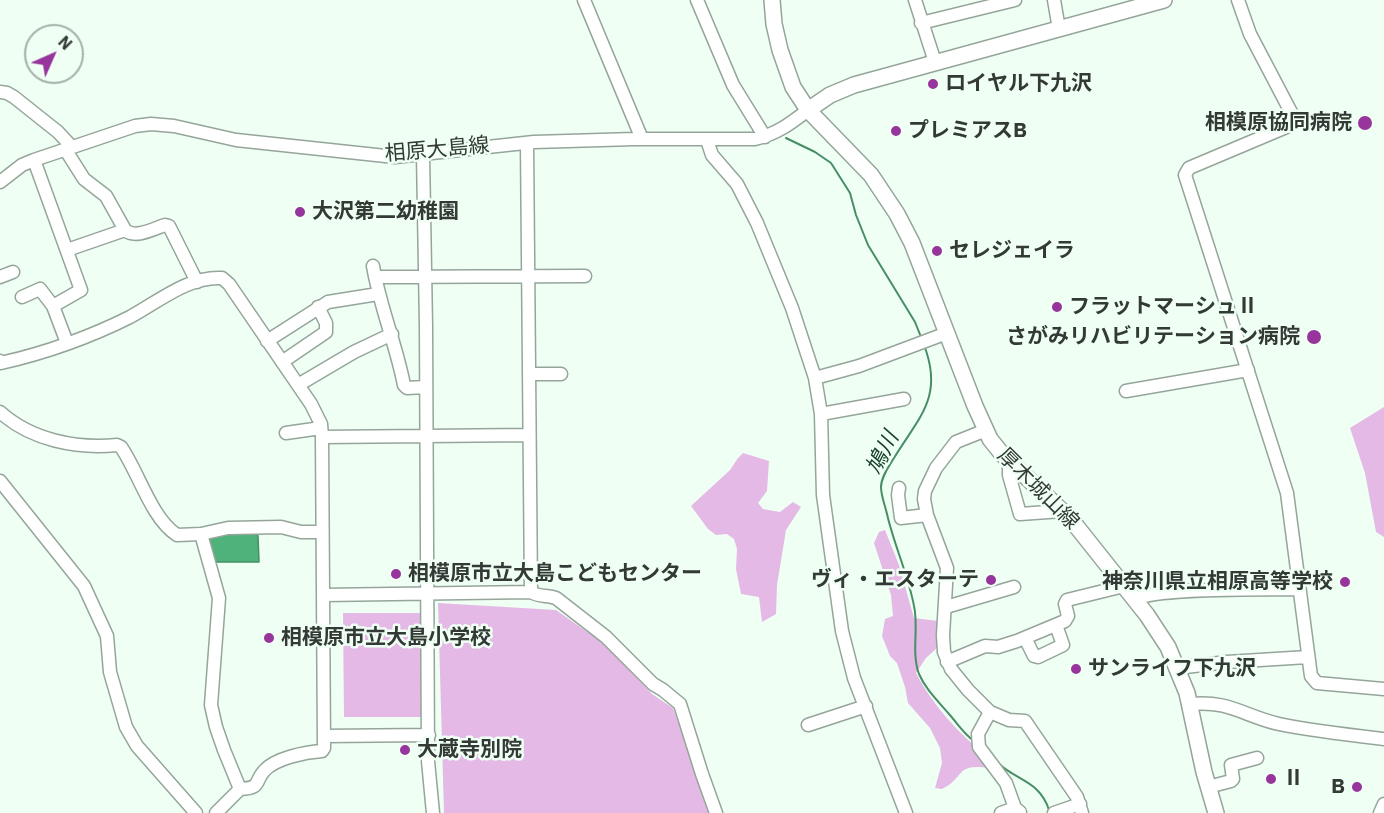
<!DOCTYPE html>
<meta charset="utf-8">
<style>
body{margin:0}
#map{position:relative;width:1384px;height:813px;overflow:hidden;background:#effff4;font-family:"IBM Plex Sans",sans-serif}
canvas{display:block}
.north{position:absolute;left:24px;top:24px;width:60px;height:60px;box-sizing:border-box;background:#effff4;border:2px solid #a4b0a8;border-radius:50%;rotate:45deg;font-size:16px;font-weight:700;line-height:24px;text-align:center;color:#333935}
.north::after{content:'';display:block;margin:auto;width:21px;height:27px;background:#97359c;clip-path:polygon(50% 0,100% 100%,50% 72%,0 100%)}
</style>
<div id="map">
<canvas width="1384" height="813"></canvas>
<div class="north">N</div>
</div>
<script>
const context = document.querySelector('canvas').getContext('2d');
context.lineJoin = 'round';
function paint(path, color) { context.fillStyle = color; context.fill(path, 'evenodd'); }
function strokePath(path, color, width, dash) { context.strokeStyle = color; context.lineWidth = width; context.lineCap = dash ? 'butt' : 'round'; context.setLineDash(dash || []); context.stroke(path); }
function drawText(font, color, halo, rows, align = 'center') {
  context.font = font + ' "IBM Plex Sans","Noto Sans JP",sans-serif'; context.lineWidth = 5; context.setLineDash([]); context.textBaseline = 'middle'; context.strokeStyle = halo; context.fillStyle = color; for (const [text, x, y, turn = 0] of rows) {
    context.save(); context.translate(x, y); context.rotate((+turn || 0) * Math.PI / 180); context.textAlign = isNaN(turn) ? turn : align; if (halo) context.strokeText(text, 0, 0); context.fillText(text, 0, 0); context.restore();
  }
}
const green = new Path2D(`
 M1384,407v130l-8,-5 -11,-59 -15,-45z
 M743,453l26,8 -2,30 -9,12 5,6 17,3 13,-10 8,5 -15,23 -9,55 -1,29 -14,8 -3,-25 -18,-3 -5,-25 1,-20 -3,-10 -7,-5 -11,1 -8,-6 -17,-23 39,-36 8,-12z
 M885,530l14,35 15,53 24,3 -1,27 -11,10 -10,15c17,33 43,61 72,84l2,11c-36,-5 -24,9 -48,21l-7,-1 7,-25 -2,-15 -10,-20 -22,-25 -3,-16 -8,-24 -7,-7 -8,-20 3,-17 8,-3 -2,-21 -17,-52 5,-11z
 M438,603l118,7 47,33 49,51 21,14 38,105h-267z
 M343,613h81l1,104h-81z`);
const water = new Path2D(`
 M228,531h28l2,5 1,26h-47l-5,-25z`);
const stream = new Path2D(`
 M786,138l29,14 16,11 19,30 6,22 12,30 47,77 6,15
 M924,345c20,52 -5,72 -30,113 -5,8 -13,19 -13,29 0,9 4,18 6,27 7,31 21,60 27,92 5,21 -3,47 5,68 7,16 19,27 30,40 9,10 14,19 25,27
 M998,763c19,18 42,18 51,47`);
const minor = new Path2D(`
 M584,0l58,139
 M697,0l36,85 32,52
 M915,0l20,62
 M1054,0l5,29
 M1238,0l12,34 43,82v5l-2,4 -102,43 -4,7 102,318 24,183 6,7 67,6
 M921,23l94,-23
 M0,92l7,1 7,4 44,35 14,15
 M707,140l5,15 25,29 20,39 35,85 23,70 6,36 2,81 19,136 12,47 52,135
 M527,143l4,449c7,5 17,3 25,6l50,39 47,47 10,6 17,14 22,70 14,39
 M65,149l19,30 22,17 19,34c10,9 28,-1 40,-5l4,1 28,56
 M423,154l3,173 2,434 5,52
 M34,160l47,130 -28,16
 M0,182l22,-17 12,-5 101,-34 16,-2 23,2 62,14 159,17 139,-15 100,-3h121c22,-5 36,-16 53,-29
 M67,250l58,-20
 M373,266c7,41 23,78 31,119l3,3 18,-1
 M0,277l13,-5
 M375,277l210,-1
 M22,297l18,-8 13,17 14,37
 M267,341l61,-39 50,-8
 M0,361l1,2c44,-10 89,-26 129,-46 28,-15 58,-41 92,-39l7,6 82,120 10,20 1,13
 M282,362l44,-30v-9l-8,-16
 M529,374h32
 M815,378l44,-12 88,-33
 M298,385l56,-33 38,-18
 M1126,391l122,-21
 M0,412c31,28 76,37 117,33l4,2c18,26 30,71 56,88l24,-1 27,-6 53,-1 20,5h21
 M821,414l83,-15
 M986,430l-30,12 -20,26 -11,23 -1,8 3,16 20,53 -4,67 1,17 7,17 17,21 22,22 19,8 16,1 52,76 5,16
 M286,433l35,-5
 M1009,461v14l11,39 42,-3
 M0,481l84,105 23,50 3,36 16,55 11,19 59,67
 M899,488l-1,7 3,23 26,-3
 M201,534l18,64 -8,107 5,22 8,23 16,39
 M323,595l208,-3
 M1135,600c18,-13 136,-10 164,-11
 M946,607l68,-20
 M1025,638l9,18 4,1 25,-12 -7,-20
 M947,662l38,-16 13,1 19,-6 48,-20 3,-5 -3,-12 2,-4 57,-14
 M1177,668l50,-6 81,-5
 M1190,704c39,-4 54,12 89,20 34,7 70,11 105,15
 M990,712l-12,22 1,13 27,36 9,25
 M808,725l58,-19
 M324,736l105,-1
 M1208,787l23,-6 2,-2 -2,-14 26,-7
 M216,813l24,-24c22,-1 14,-7 24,-18 11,-13 42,-19 58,-20l2,-3 -2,-311 207,-2
 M1001,813l14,-5 5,4
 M1054,813l26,-9
 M1380,813l4,-9`);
const major = new Path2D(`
 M772,0l2,24 6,26 13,37 15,23 63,65 26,39 15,29 63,163 15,33 12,15 60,57 15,16 70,88 21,32 19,46 17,79 12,41
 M808,110l22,-15 24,-10 310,-85`);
const markers = [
 [933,84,6,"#97359c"],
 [1365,123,8,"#97359c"],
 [896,131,6,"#97359c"],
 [300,212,6,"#97359c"],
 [937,251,6,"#97359c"],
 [1057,307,6,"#97359c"],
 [1314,337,8,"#97359c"],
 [396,574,6,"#97359c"],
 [991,580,6,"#97359c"],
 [1345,582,6,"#97359c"],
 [269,638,6,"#97359c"],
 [1076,669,6,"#97359c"],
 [405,750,6,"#97359c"],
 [1271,779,6,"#97359c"],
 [1357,787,6,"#97359c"]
];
const poiNames = [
 ["ロイヤル下九沢",945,84],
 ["相模原協同病院",1352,123,"right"],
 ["プレミアスB",908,131],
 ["大沢第二幼稚園",312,212],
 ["セレジェイラ",949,251],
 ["フラットマーシュⅡ",1069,307],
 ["さがみリハビリテーション病院",1300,337,"right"],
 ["相模原市立大島こどもセンター",408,574],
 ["ヴィ・エスターテ",979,580,"right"],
 ["神奈川県立相原高等学校",1333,582,"right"],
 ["相模原市立大島小学校",281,638],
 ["サンライフ下九沢",1088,669],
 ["大蔵寺別院",417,750],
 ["Ⅱ",1283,779],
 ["B",1345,787,"right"]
];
const streetNames = [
 ["相原大島線",437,150,-5],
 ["厚木城山線",1038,489,45]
];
const waterNames = [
 ["鳩川",883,453,-63]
];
paint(green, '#e4b9e5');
paint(water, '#4fb27b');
strokePath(water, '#478e66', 1.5);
strokePath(stream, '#478e66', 2);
strokePath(minor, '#95a59a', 15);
strokePath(major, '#95a59a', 18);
strokePath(minor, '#fff', 12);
strokePath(major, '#fff', 15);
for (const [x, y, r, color] of markers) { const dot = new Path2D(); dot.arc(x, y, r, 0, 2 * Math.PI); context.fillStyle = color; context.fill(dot); strokePath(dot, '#effff4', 2); }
drawText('bold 21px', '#333935', '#effff4', poiNames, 'left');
drawText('21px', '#333935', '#effff4', streetNames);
drawText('italic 22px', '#18412a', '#effff4', waterNames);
</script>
